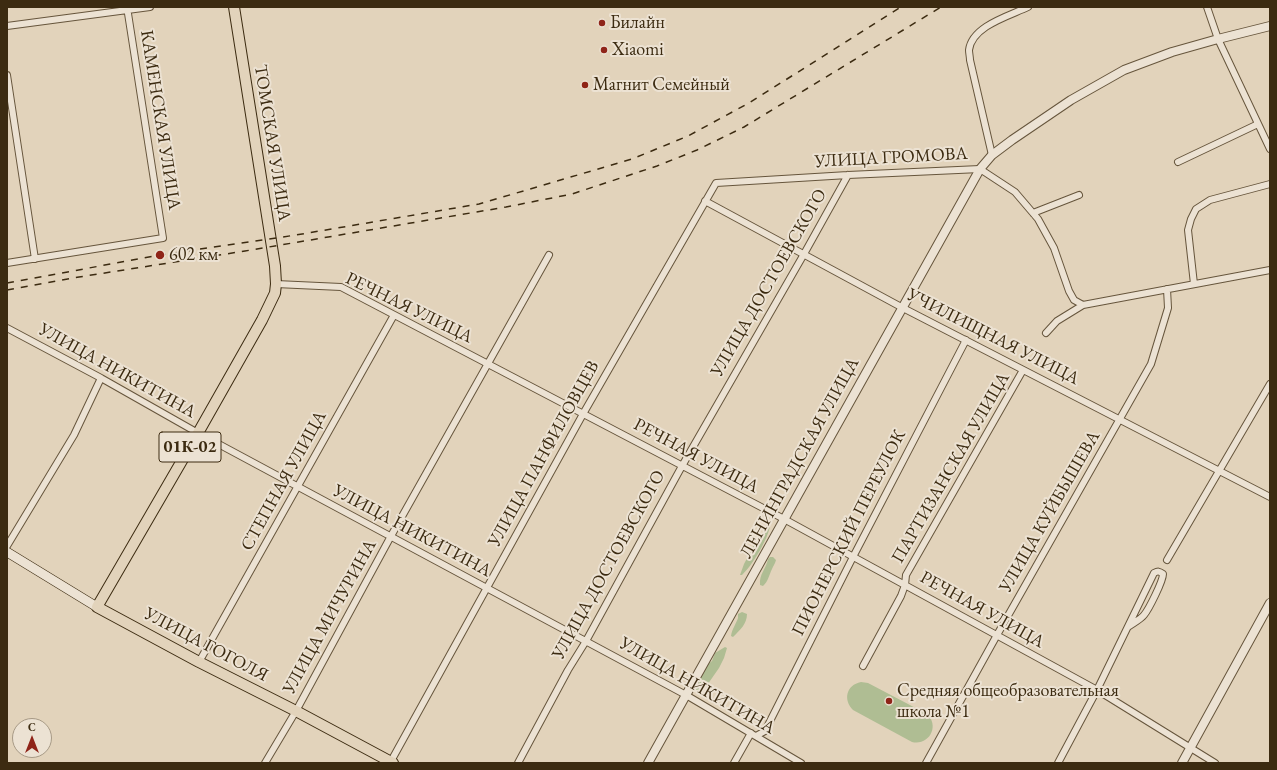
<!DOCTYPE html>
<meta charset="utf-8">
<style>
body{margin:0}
#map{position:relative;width:1277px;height:770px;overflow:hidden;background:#e2d3bb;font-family:"EB Garamond",serif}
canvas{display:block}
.frame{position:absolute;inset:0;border:8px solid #3c2b11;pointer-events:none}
.north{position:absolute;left:12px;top:718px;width:40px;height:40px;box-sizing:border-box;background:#ece2d3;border:1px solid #a69985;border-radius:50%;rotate:0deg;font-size:11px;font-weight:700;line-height:16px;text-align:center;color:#3c2b11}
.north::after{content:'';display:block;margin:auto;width:14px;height:18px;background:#8f2418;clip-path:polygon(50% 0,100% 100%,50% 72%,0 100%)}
</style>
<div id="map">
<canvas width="1277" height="770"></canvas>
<div class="frame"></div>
<div class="north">С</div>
</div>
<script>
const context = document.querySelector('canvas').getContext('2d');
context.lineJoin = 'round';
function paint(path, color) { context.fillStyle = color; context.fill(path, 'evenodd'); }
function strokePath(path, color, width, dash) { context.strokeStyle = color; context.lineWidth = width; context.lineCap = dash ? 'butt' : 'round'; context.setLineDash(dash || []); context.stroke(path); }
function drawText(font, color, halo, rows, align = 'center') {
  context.font = font + ' "EB Garamond",serif'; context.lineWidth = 4; context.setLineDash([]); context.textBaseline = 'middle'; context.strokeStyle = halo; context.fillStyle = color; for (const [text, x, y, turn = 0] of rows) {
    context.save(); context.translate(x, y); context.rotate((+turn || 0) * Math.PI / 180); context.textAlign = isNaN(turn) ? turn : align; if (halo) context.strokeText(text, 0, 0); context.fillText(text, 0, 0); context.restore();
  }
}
const green = new Path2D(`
 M770,526c-2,13 -18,40 -28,49h-2l4,-11 12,-23 9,-12z
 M770,557h3l3,3c-1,4 -3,6 -4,9 -3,6 -4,13 -9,17l-3,-1c-1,-11 6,-16 8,-26z
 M742,612l5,2c0,10 -7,16 -14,23l-2,-1c1,-7 5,-12 7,-18v-4z
 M725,647l2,1 -3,10 -5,10 -16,23 -2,2 -5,-1 -2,-4 13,-23 5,-4 3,-8z
 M861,682l7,1 59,31c13,12 2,32 -15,28l-59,-32c-10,-10 -7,-25 8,-28z`);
const minor = new Path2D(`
 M1207,7l11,32 52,110
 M7,26l143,-19
 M7,75l28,184
 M992,155l-22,-95c0,-3 -1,-7 -1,-10 3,-24 40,-34 59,-43
 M1178,162l80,-38
 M705,201l198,107 367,189
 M1033,213l46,-18
 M7,263l156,-25 -36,-231
 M276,284l65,3 443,232 313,171 118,73
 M1194,284l-6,-54 3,-11 5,-10 14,-9 60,-16
 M7,328l94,50 97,55 488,262 115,68
 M1046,333l11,-12 26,-16 187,-35
 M7,546l67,-111 27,-57
 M1167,560l103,-176
 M199,662l195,-347
 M863,666l38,-70 4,-11 1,-10 117,-205
 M756,736l9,-5 88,-174 113,-217
 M265,763l31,-52 95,-175 158,-281
 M390,763l193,-349 133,-231 132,-8 132,-6 35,23 23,27 16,29 15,43 5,9 9,5
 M518,763l50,-93 18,-29 96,-175 122,-212 44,-79
 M734,763l17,-30
 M926,763l71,-128 154,-271 17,-56 -1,-19
 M1058,763l39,-73 57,-117c4,-2 5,-2 9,1 0,7 -14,35 -19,41 -4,5 -11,8 -16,12`);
const tertiary = new Path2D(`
 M648,763l332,-594 12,-14 20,-15 59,-40 53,-30 48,-18 46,-13 52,-13
 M1182,763l88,-160`);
const secondary = new Path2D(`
 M7,552l90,55`);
const primary = new Path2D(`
 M234,7l41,259 1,18 -1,9 -13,27 -64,113 -101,174 102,55 97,49 97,52`);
const rail = new Path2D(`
 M7,283l153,-28 136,-20 183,-31 153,-45 56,-23 61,-33 152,-96
 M7,290l72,-13 166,-26 261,-44 66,-13 85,-28 40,-16 47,-23 197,-120`);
const markers = [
 [602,23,4,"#8f2418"],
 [604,50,4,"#8f2418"],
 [585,85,4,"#8f2418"],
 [160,255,5,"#8f2418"],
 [889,701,4,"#8f2418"]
];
const shields = [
 [190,447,62]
];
const shieldNames = [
 ["01К-02",190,447]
];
const poiNames = [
 ["Билайн",610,23],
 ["Xiaomi",612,50],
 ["Магнит Семейный",593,85],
 ["602 км",169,255],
 ["Средняя общеобразовательная",897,691],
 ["школа №1",897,712]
];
const streetNames = [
 ["КАМЕНСКАЯ УЛИЦА",160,120,81],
 ["ТОМСКАЯ УЛИЦА",272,143,81],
 ["УЛИЦА ГРОМОВА",891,158,-3],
 ["УЛИЦА ДОСТОЕВСКОГО",769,283,-60],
 ["РЕЧНАЯ УЛИЦА",409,308,26],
 ["УЧИЛИЩНАЯ УЛИЦА",993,337,27],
 ["УЛИЦА НИКИТИНА",117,371,29],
 ["УЛИЦА ПАНФИЛОВЦЕВ",544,454,-61],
 ["РЕЧНАЯ УЛИЦА",696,456,28],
 ["ЛЕНИНГРАДСКАЯ УЛИЦА",800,458,-61],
 ["ПАРТИЗАНСКАЯ УЛИЦА",951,468,-60],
 ["СТЕПНАЯ УЛИЦА",284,481,-61],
 ["УЛИЦА КУЙБЫШЕВА",1050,512,-60],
 ["УЛИЦА НИКИТИНА",412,531,28],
 ["ПИОНЕРСКИЙ ПЕРЕУЛОК",849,533,-63],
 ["УЛИЦА ДОСТОЕВСКОГО",609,565,-61],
 ["РЕЧНАЯ УЛИЦА",982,610,29],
 ["УЛИЦА МИЧУРИНА",330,617,-61],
 ["УЛИЦА ГОГОЛЯ",206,645,28],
 ["УЛИЦА НИКИТИНА",697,686,30]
];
paint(green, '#afbd93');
strokePath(minor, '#66553c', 8);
strokePath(tertiary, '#66553c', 10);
strokePath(secondary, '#3c2b11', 10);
strokePath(primary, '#3c2b11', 12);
strokePath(minor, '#ece2d3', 6);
strokePath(tertiary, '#ece2d3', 8);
strokePath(secondary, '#ece2d3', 9);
strokePath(primary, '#e2d3bb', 10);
strokePath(rail, '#3c2b11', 1.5, [7, 7]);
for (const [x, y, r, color] of markers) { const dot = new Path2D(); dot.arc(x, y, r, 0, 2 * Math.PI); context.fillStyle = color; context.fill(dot); strokePath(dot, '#ece2d3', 1.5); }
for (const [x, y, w] of shields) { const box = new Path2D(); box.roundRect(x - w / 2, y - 15, w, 30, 3); context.fillStyle = '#ece2d3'; context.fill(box); strokePath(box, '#3c2b11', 1); }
drawText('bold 17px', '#3c2b11', null, shieldNames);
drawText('18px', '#3c2b11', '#ece2d3', poiNames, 'left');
drawText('18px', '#3c2b11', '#ece2d3', streetNames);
</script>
